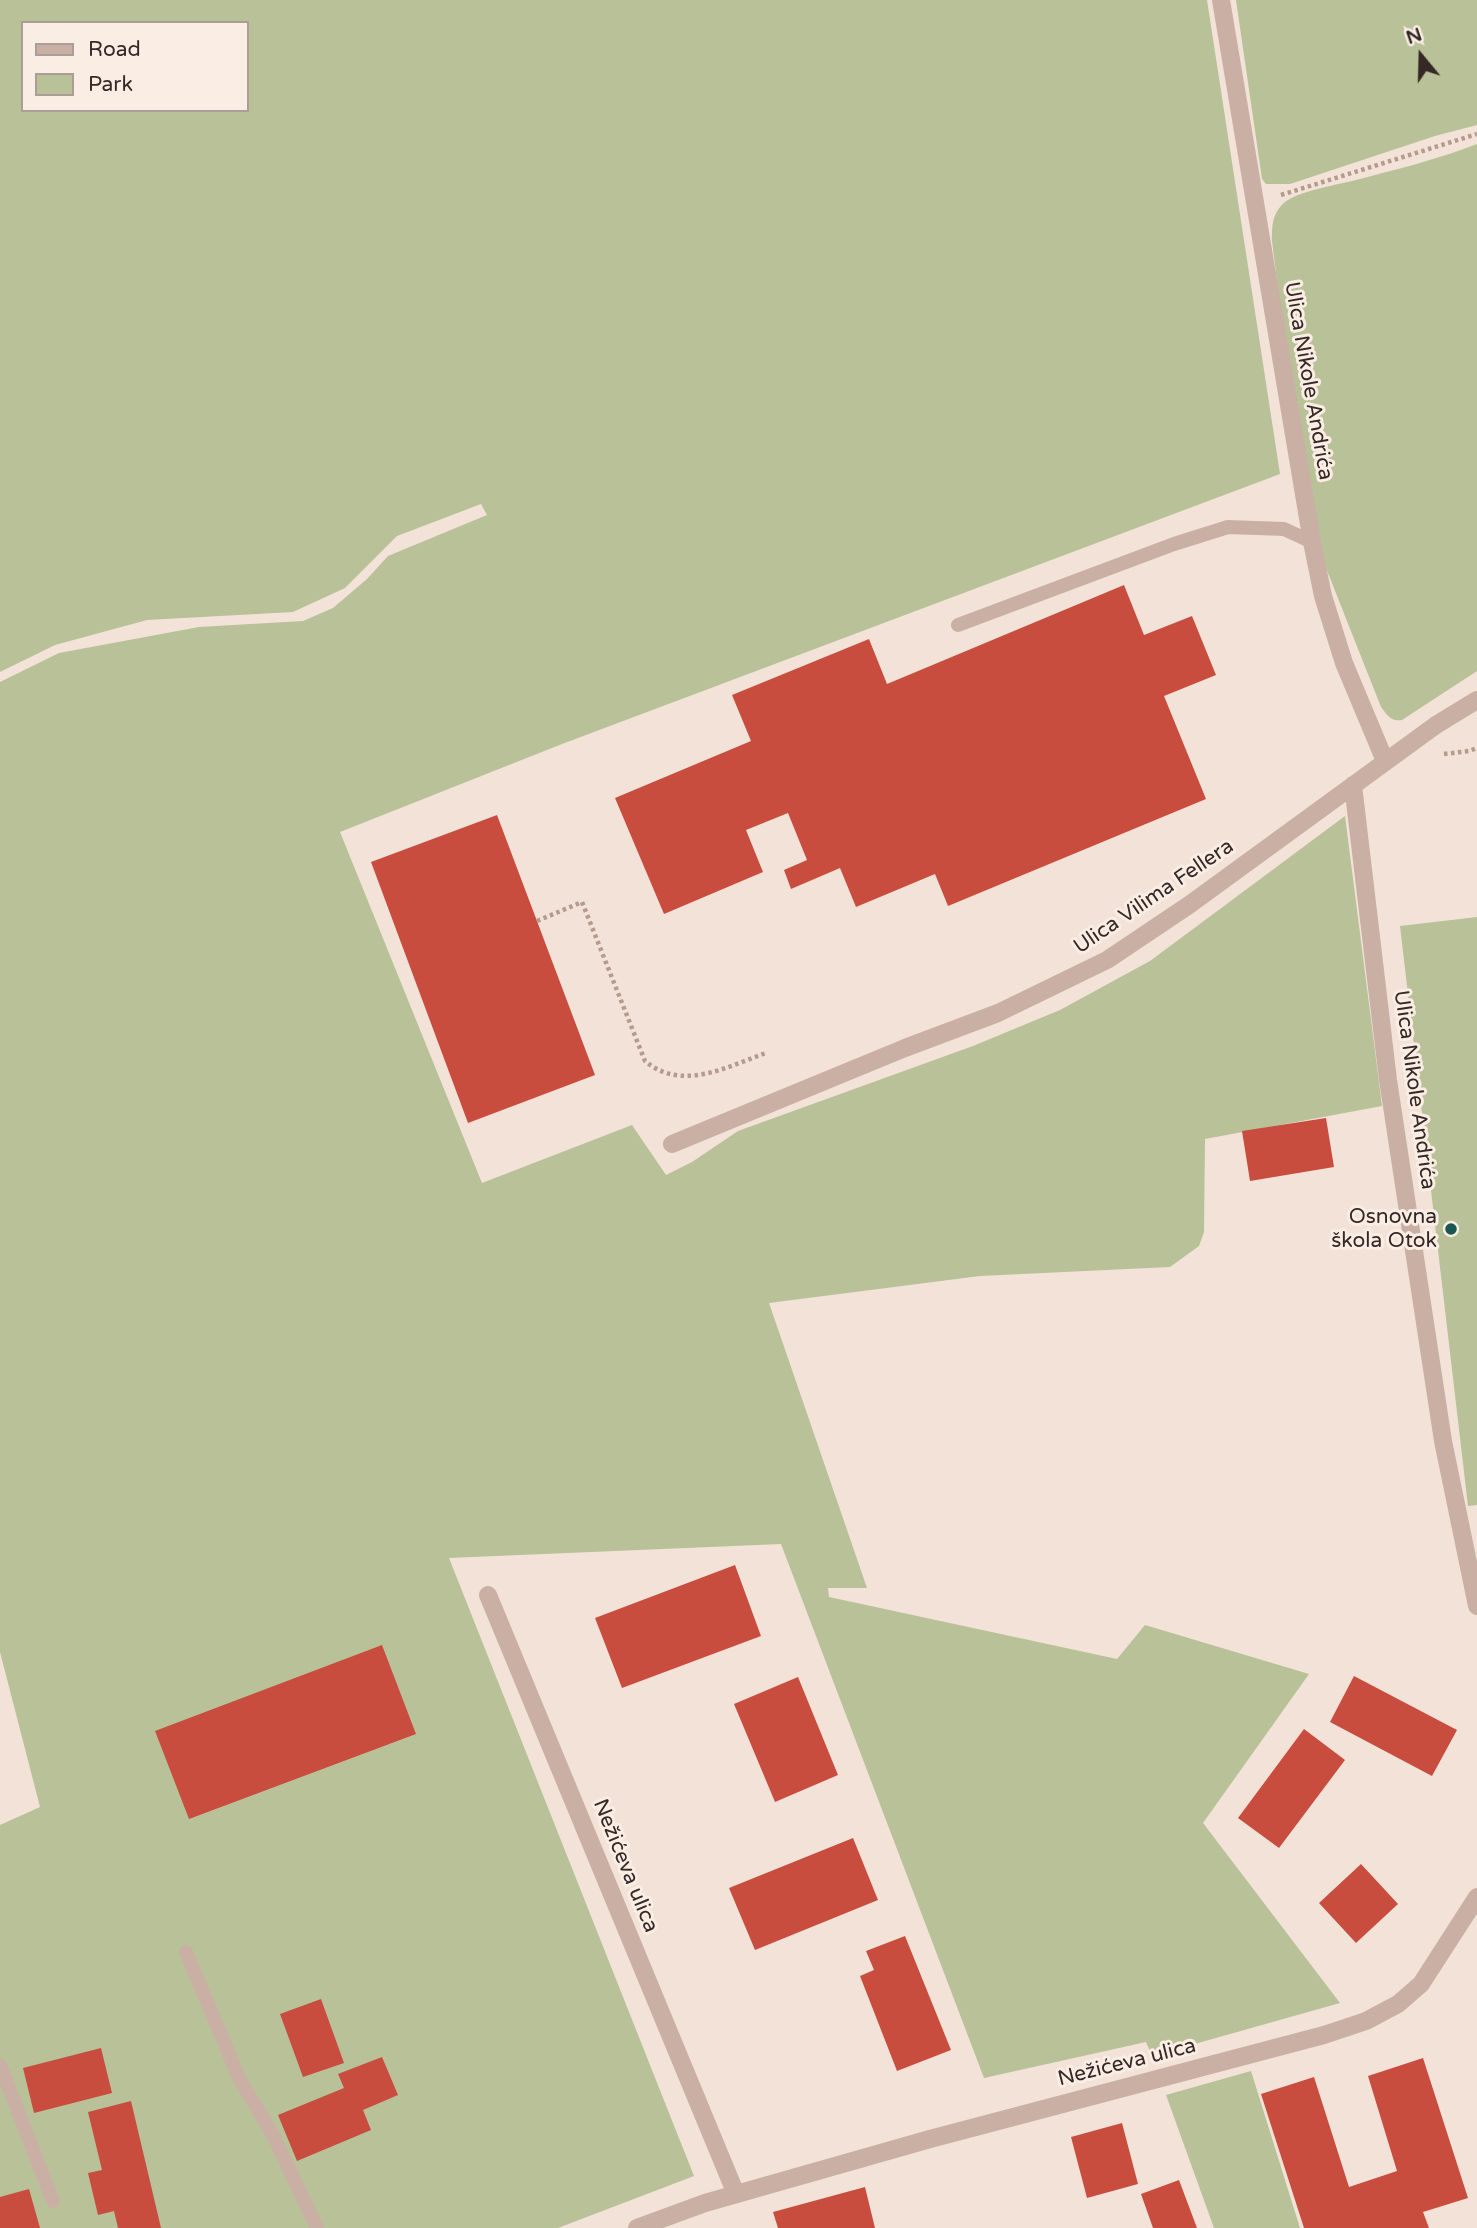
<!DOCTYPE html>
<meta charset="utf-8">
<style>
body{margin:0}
#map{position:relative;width:1477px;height:2228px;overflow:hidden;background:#f2e2d8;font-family:"Varela Round",sans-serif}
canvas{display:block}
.legend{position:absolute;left:21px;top:21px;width:228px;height:91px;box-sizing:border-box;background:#f9ede4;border:2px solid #ab9e98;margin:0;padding:9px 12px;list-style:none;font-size:21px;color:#352826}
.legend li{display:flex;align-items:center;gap:14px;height:35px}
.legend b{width:35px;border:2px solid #ab9e98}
.north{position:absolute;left:1386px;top:21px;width:70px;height:70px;-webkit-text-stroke:5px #f9ede4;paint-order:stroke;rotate:341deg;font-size:19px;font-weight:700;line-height:28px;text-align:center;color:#352826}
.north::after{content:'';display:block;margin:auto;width:24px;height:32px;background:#352826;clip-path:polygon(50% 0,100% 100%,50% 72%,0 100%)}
</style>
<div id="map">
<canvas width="1477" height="2228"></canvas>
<ul class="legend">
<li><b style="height:9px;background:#cab0a4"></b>Road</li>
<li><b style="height:19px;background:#b9c198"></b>Park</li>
</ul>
<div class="north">N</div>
</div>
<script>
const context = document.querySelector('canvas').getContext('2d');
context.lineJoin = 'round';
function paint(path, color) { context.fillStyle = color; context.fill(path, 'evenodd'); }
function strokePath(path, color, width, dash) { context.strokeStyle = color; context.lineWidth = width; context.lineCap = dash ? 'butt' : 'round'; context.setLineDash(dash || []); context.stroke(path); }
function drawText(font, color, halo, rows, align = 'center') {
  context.font = font + ' "Varela Round",sans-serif'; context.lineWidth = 6; context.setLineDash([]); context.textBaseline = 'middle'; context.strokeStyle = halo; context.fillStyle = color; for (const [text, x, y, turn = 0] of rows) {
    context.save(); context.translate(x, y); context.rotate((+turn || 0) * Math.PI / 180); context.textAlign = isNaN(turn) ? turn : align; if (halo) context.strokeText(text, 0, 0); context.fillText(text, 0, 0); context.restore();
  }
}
const green = new Path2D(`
 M0,0h1207l73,474 -718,270 -222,88 142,351 150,-58 34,50 26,-13 46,-31 235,-85 87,-36 90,-49 195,-145 37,290 -177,33 -1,93 -5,14 -29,21 -190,9 -211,27 98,285h-39l1,9 288,62 28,-34 164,49 -106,149 137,180 -188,53 -6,-14 -162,36 -203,-534 -332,14 245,618 -136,52h-558v-403l40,-18 -40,-155v-970l59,-29 140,-26 104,-6 30,-13 34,-29 21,-23 99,-41 -6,-11 -84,32 -52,52 -52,24 -146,8 -92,25 -55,27zM23,23h224v87h-224z
 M1236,0h241v125l-42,11 -145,48h-24l-4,-5z
 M1477,144v527l-75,49c-11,2 -15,-5 -21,-13l-74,-187 -35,-279c0,-15 0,-28 13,-39 12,-10 50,-17 67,-21 42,-11 84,-21 125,-37z
 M1477,917v588l-9,1 -68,-580z
 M1251,2071l49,157h-86l-48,-133z`);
const building = new Path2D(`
 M1124,585l20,50 48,-19 24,59 -52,21 42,103 -258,107 -13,-32 -79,33 -16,-39 -49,21 -7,-19 23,-10 -19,-47 -42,17 17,42 -99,42 -49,-116 136,-57 -19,-46 137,-56 18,45z
 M497,815l98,260 -127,48 -97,-261z
 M1326,1118l8,49 -84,14 -8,-50z
 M735,1565l26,71 -139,52 -27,-70z
 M382,1645l34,89 -227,85 -34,-88z
 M1354,1676l103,54 -25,46 -102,-54z
 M798,1677l40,98 -63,27 -41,-98z
 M1304,1729l41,31 -66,88 -41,-30z
 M853,1838l25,62 -123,50 -26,-62z
 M1361,1864l37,40 -42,39 -37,-40z
 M905,1936l46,114 -54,21 -37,-95 14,-6 -8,-19z
 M321,1999l23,64 -41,14 -23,-63z
 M101,2048l11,45 -78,20 -11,-45z
 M382,2057l16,38 -35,15 8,20 -74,31 -19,-46 66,-27 -6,-14z
 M1423,2058l45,140 -45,14 6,16h-125l-43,-134 53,-17 35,110 48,-16 -29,-95z
 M131,2101l30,127h-43l-4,-17 -16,4 -10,-42 14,-3 -14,-58z
 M1122,2123l16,61 -51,14 -16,-61z
 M1179,2180l18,48h-44l-12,-34z
 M865,2187l10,41h-97l-5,-16z
 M29,2189l11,39h-40v-31z`);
const path = new Path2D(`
 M1281,195l196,-61
 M1444,754l25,-3 8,-3
 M537,921l45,-19 63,159c37,31 81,6 121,-8`);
const service = new Path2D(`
 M958,625l216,-81 54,-17 56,2 28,13
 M186,1952l54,128 33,55 44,93
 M0,2065l53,136`);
const minor = new Path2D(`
 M1221,0l91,542 11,54 21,67 41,98
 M1353,785l35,295 55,361 34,165
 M672,1144l233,-96 93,-35 109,-53 82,-55 247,-180 41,-25
 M488,1595l248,599`);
const tertiary = new Path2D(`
 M637,2228l68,-25 225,-64 394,-104 42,-14 32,-17 23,-20 56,-87`);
const markers = [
 [1451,1229,7,"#1a5753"]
];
const streetNames = [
 ["Ulica Nikole Andrića",1308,381,80],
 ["Ulica Vilima Fellera",1154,897,-34],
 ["Ulica Nikole Andrića",1414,1090,82],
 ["Nežićeva ulica",625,1866,68],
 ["Nežićeva ulica",1127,2063,-14]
];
const poiNames = [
 ["Osnovna",1437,1217],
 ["škola Otok",1437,1241]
];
paint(green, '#b9c198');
paint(building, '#c94d3e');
strokePath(path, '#b69a8e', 4.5, [3.5, 3.5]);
strokePath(service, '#cab0a4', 14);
strokePath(minor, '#cab0a4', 18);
strokePath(tertiary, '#cab0a4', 18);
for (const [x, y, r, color] of markers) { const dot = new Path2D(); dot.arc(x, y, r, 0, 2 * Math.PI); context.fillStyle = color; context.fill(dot); strokePath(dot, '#f9ede4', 2.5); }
drawText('21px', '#352826', '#f9ede4', streetNames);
drawText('21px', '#352826', '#f9ede4', poiNames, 'right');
</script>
